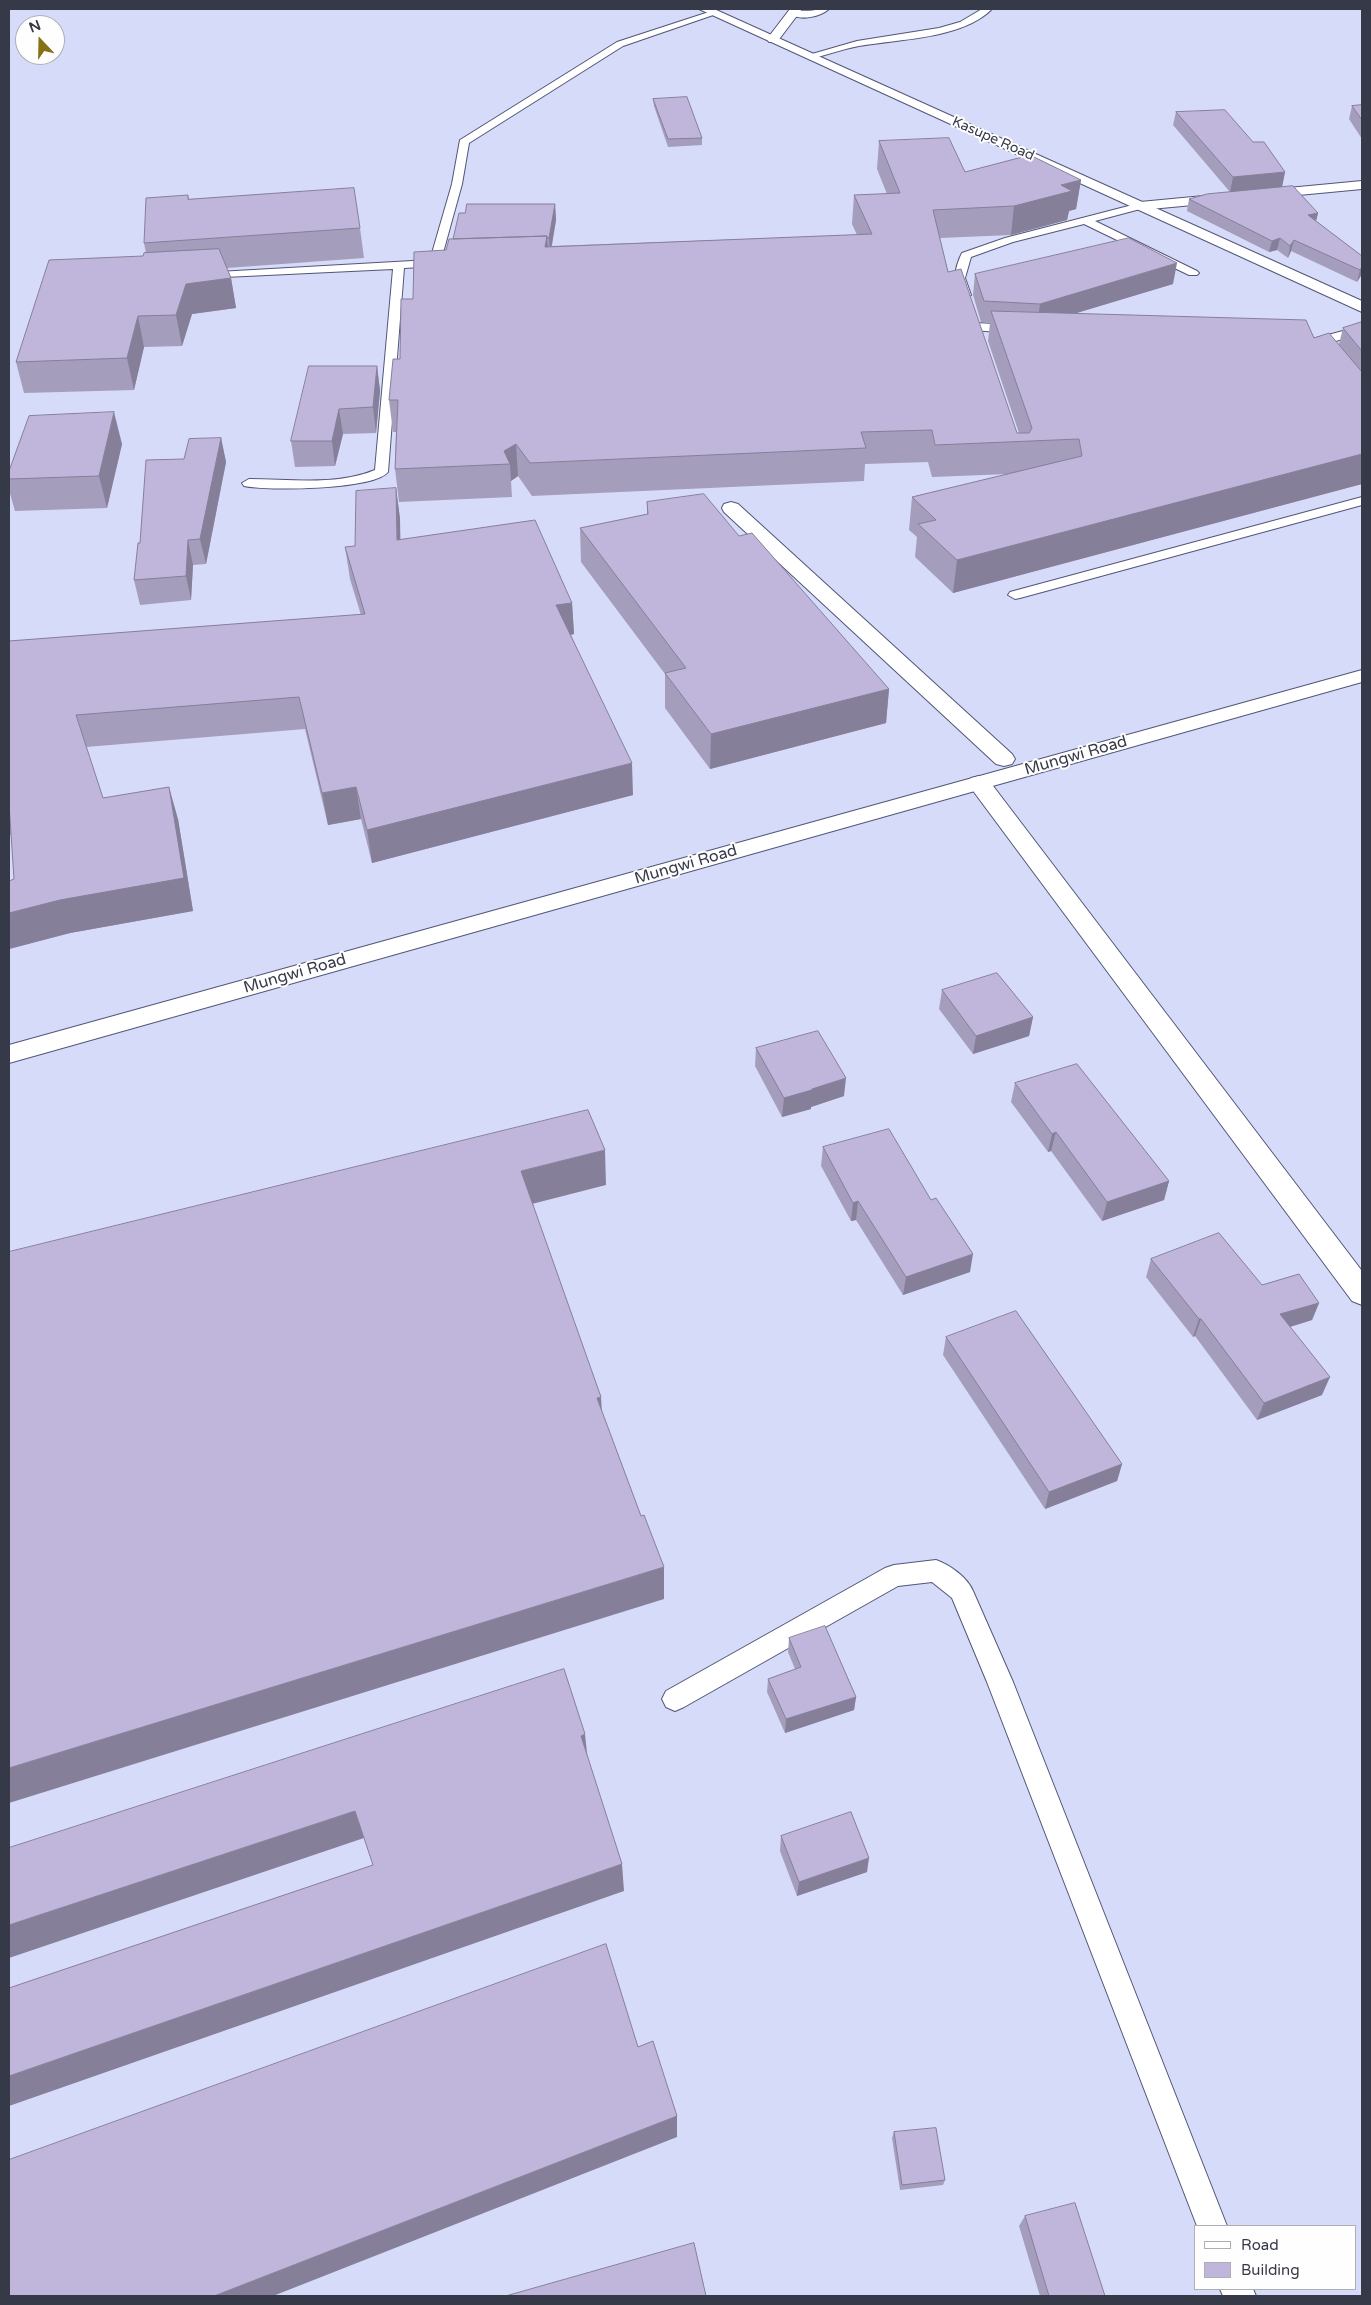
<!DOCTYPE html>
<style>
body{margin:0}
#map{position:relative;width:1371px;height:2305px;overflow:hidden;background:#d6dbfa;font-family:"Varela Round",sans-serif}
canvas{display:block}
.frame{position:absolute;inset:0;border:10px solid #363948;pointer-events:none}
.legend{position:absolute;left:1194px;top:2225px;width:162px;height:65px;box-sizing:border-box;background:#fefefe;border:1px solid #aeafb5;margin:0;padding:6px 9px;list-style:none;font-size:15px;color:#363948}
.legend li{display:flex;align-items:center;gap:10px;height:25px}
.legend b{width:25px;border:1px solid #aeafb5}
.north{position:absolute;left:15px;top:15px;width:50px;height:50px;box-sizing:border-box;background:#fefefe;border:1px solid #aeafb5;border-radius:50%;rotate:339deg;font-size:14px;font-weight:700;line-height:20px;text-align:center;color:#363948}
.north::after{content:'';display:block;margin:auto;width:18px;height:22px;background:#847213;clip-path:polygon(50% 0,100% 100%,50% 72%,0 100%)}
</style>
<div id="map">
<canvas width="1371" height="2305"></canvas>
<div class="frame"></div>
<ul class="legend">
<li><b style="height:6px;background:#fff"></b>Road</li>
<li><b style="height:14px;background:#c0b6db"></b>Building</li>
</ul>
<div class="north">N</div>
</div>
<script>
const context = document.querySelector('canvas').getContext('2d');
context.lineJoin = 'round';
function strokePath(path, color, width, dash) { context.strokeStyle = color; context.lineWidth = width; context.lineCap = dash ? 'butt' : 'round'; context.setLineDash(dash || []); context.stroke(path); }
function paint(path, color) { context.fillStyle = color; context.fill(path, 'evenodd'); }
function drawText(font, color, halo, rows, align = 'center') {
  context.font = font + ' "Varela Round",sans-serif'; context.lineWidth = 4; context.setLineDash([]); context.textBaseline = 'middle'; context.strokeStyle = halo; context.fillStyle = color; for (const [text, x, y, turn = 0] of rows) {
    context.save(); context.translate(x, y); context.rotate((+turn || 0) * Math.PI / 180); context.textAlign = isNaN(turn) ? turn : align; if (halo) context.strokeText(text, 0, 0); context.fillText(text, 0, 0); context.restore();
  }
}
const service = new Path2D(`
 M818,9h11c-9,8 -29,12 -39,5 7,-6 19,-1 28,-5z
 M982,9h10c-30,30 -93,30 -133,37 -16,3 -33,9 -49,13l-5,-3 52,-15 82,-13 21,-6z
 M712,11l7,2 -96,33 -154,97 -7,41 -21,76 4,3 -6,3 -35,2 -16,204c-14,18 -121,19 -144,14l-2,-3 7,-4c41,0 87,7 126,-9l18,-201 -189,9 -6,-3 2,-2 230,-13 22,-76 8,-44 157,-98z
 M1140,203l5,3 -1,2 -49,13 102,50 2,2 -2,2h-8l-105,-51 -71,18 -42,15 -6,21 6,17 -6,3c-17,-4 -9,-34 -3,-45l43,-15z
 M975,323l40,2 6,4 -6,4 -44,-3 -2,-3z
 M1362,326v8l-53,14 -6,-4 2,-3z
 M1362,497v8l-342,93 -5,1 -7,-4 2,-3z
 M936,1560c14,5 31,17 37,31l40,91 214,544h-30l-210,-544 -35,-84 -20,-16 -34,4 -214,121 -9,4 -9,-4 -4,-8 4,-8 219,-123 9,-3z
 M1220,2289h33l3,7h-33z`);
const minor = new Path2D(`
 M790,9h12l-25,33h-8l-2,-3z
 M1362,181v8l-222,21 -7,-4 7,-4z
 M731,502l7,2 274,250 3,5 -3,5 -8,2 -8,-2 -272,-252 -2,-4 2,-4z
 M979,776l8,2 375,493v34l-10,-4 -381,-513 -3,-5 3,-5z`);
const tertiary = new Path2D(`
 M699,9h15l648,292v11z`);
const secondary = new Path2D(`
 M1362,670v12l-1353,381v-18z`);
const wall = new Path2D(`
 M653,99l49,39v7l-34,2 -14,-41z
 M1362,105v34l-13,-20 3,-13z
 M1176,112l77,30 32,30 -3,15 -52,5 -57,-67z
 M879,141l86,31 116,8 -5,29 -7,2 -2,9 -56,15 -71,3 8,34 69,161h2l-31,-92 2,-18 -9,-1 -8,-27 2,-21 198,10 -97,29 238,25 25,6 4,-16 19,-6v162l-409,109 -38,-36 2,-20 -8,-7 3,-33 97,-23 -77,3 -4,-15 -63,2 -1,17 -332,15 -14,-20 -7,5 1,16 -113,5 -4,-33 1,-37h-3l-4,-32 11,-41 13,-60 33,-49 7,-11 12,-26 90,-9 1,16 -4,26 305,-11 -5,-11 2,-29 33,-1 -10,-25z
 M188,195l1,4 171,29 4,30 -137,10 4,10 5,30 -44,6 -10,32 -38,1 -10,43 -110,3 -8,-31 127,-106 3,-3 -2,-10z
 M1189,199l129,14 -2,8 46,35v18l-5,8 -66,-31 -3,7 -11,-8 -8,2 -82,-41z
 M377,366l3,25 -4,42 -33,1 -8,32 -40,1 -4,-26z
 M221,438l5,24 -20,102 -13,1 -2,35 -51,5 -6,-25 6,-37 44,-84z
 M122,444l-15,64 -92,3 -6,-21v-11z
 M396,488l4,31v21l172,63 2,31 -3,1 62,160 -261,68 -11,-44 -33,6 -23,-96 -219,18 17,51 75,21 15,92 -123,22 -61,16v-68l5,-2 -3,-44h-2v-194l352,-26 -11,-36 -5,-32 10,-1z
 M647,502l92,34 150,153 -3,34 -176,46 -45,-61v-34l-84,-112 -1,-34 67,-14z
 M942,990l91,27 -4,19 -56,18 -34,-45z
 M756,1048l88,48 -33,11v2l-29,8 -27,-51z
 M1015,1083l154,98 -5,19 -62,21 -51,-70 -3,1 -37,-50z
 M823,1147l147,125 -67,23 -47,-75 -5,1 -30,-55z
 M1151,1259l111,26 57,18 -7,17 -22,7 32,68 -65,25 -62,-84 -2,1 -47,-60z
 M946,1337l176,127 -5,17 -72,28 -102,-154z
 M789,1638l67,59 -2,13 -69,23 -18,-41 1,-13 27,-10 -7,-17z
 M781,1836l86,36 -70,24 -17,-45z
 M894,2132l51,48 -2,5 -43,5 -8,-52z
 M1025,2216l80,80h-65l-21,-70z`);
const shadedWall = new Path2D(`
 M1285,172l-3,15 -52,5 3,-15z
 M1081,180l-5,29 -7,2 -2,9 -56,15 3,-29 47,-21z
 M555,204l1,16 -6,34 -1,-16z
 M1318,213l-3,12 -7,-10z
 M547,236l2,29 -4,-18z
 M1280,238l-3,12 -8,2 3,-11z
 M1294,240l-3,11 -3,7 2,-12z
 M1177,263l-4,21 -136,41 3,-21z
 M1362,267v7l-5,8 3,-12z
 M231,278l5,30 -44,6 -10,32 -6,-31 10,-31z
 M138,316l6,31 -10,43 -7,-32z
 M377,366l3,25 -4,42 -3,-26z
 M339,409l4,25 -8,32 -3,-25z
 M114,412l8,32 -15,64 -8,-32z
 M221,438l5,24 -20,102 -6,-25z
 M516,444l2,32 -7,5 -1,-17 -6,-13z
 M1362,454v30l-409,109 4,-33z
 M396,488l4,31 1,52 -4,-31z
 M188,540l5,25 -2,35 -5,-24z
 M572,603l2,31 -16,3 -2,-32z
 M889,689l-3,34 -176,46 1,-35z
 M632,763l1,32 -261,68 -5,-33z
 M169,787l9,32 15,92 -123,22 -61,16v-36z
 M356,787l5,32 -33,6 -6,-32z
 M1033,1017l-4,19 -56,18 3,-18z
 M846,1078l-2,18 -33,11v2l-29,8 2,-19z
 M1056,1132l-5,19 -3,1 4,-18z
 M605,1150l1,35 -82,21 -3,-35z
 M1169,1181l-5,19 -62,21 5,-19z
 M858,1201l-2,19 -5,1 2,-18z
 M973,1254l-3,18 -67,23 3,-18z
 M1319,1303l-7,17 -39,12 7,-18z
 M1199,1319h2l-6,17 -2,1z
 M1330,1377l-8,18 -65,25 7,-17z
 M601,1397l2,33 -6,-32z
 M1122,1464l-5,17 -72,28 4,-17z
 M664,1567v32l-655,204v-35z
 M856,1697l-2,13 -69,23 1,-14z
 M585,1734l3,29 -7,-27z
 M355,1811l9,27 -355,120v-33z
 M869,1858l-2,14 -70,24 2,-14z
 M622,1864l2,27 -615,215v-30z
 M677,2116v21l-404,159h-59z`);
const building = new Path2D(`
 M687,97l15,41 -34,1 -15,-40z
 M1362,105v15l-10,-14z
 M1225,110l28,32h11l21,30 -52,5 -57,-65z
 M949,138l16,34 65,-17 51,25 -20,5 11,6 -58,15 -81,4 15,62 13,-3 56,164h12l3,-5 -41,-117 315,9 8,18 15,-5 33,39v82l-405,106 -39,-36 18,-4 -24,-23 170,-41 -3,-17 -144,6 -3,-15 -71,2 5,16 -336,15 -14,-19 -12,7 6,13 -115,5 3,-69h-9l4,-41h7l1,-60h12l1,-47 32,-2 3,-11 98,-3 -2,11 327,-13 -18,-39 46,-2 -21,-52z
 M1293,186l25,27 -10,2 54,41v11l-2,3 -66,-30 -4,6 -10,-8 -8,3 -83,-42 18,-5z
 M354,188l6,40 -216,15 2,-45 42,-3v4z
 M467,204h88l-6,34h-2v-2l-94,3 6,-26h6z
 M1129,238l48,25 -137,41 -56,-3 -9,-27z
 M219,249l12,29 -45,6 -10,31 -38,1 -11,42 -111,4 33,-102 94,-4 1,-3z
 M1362,322v29l-19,-23z
 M309,366h68l-4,41 -34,2 -7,32h-41z
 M114,412l-15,64 -90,3v-8l20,-55z
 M221,438l-21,101 -12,1 -2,36 -52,4 4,-37h2l6,-83 38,-1 5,-20z
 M396,488l1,52 138,-20 37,83 -16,2 76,158 -265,67 -11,-43 -34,6 -23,-96 -223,18 27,83 66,-11 15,91 -124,22 -51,13v-32l5,-2 -5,-75v-163l356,-27 -20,-67 10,-1 1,-55z
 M704,494l35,42 13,-3 137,156 -178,45 -46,-61 21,-5 -106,-140 68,-14 -1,-12z
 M997,973l36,44 -57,19 -34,-46z
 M818,1031l28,47 -34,11v1l-28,8 -28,-50z
 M1077,1064l92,117 -62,21 -51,-70 -4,2 -37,-51z
 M588,1110l17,40 -84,21 80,226 -4,1 44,118 3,-1 20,52 -655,201v-516z
 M889,1129l42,71 5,-2 37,56 -67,23 -48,-76 -5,2 -30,-56z
 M1219,1233l43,52 37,-11 20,29 -39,11 50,63 -66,26 -63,-84h-2l-48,-60z
 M1016,1311l106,153 -73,28 -103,-155z
 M825,1626l31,71 -70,22 -18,-40 33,-12 -12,-29z
 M564,1669l21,65 -4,2 41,128 -613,212v-88l364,-123 -18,-54 -346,114v-77z
 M851,1812l18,46 -70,24 -18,-46z
 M606,1944l32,103 15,-6 24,75 -463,180h-205v-136z
 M936,2128l9,52 -43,5 -8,-53z
 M1075,2203l30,93h-56l-24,-80z
 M694,2243l12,53h-200z`);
const farStreetnames = [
 ["Kasupe Road",993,139,24]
];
const streetNames = [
 ["Mungwi Road",1076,756,-16],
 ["Mungwi Road",686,865,-16],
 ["Mungwi Road",295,974,-16]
];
strokePath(service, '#525677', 2);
strokePath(minor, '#525677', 2);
strokePath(tertiary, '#525677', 2);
strokePath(secondary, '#525677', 2);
paint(service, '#fff');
paint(minor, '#fff');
paint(tertiary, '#fff');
paint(secondary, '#fff');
paint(wall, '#a59dbc');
paint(shadedWall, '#867f99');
paint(building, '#c0b6db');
strokePath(building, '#867f99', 1);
drawText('14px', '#363948', '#fefefe', farStreetnames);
drawText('16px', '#363948', '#fefefe', streetNames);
</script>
